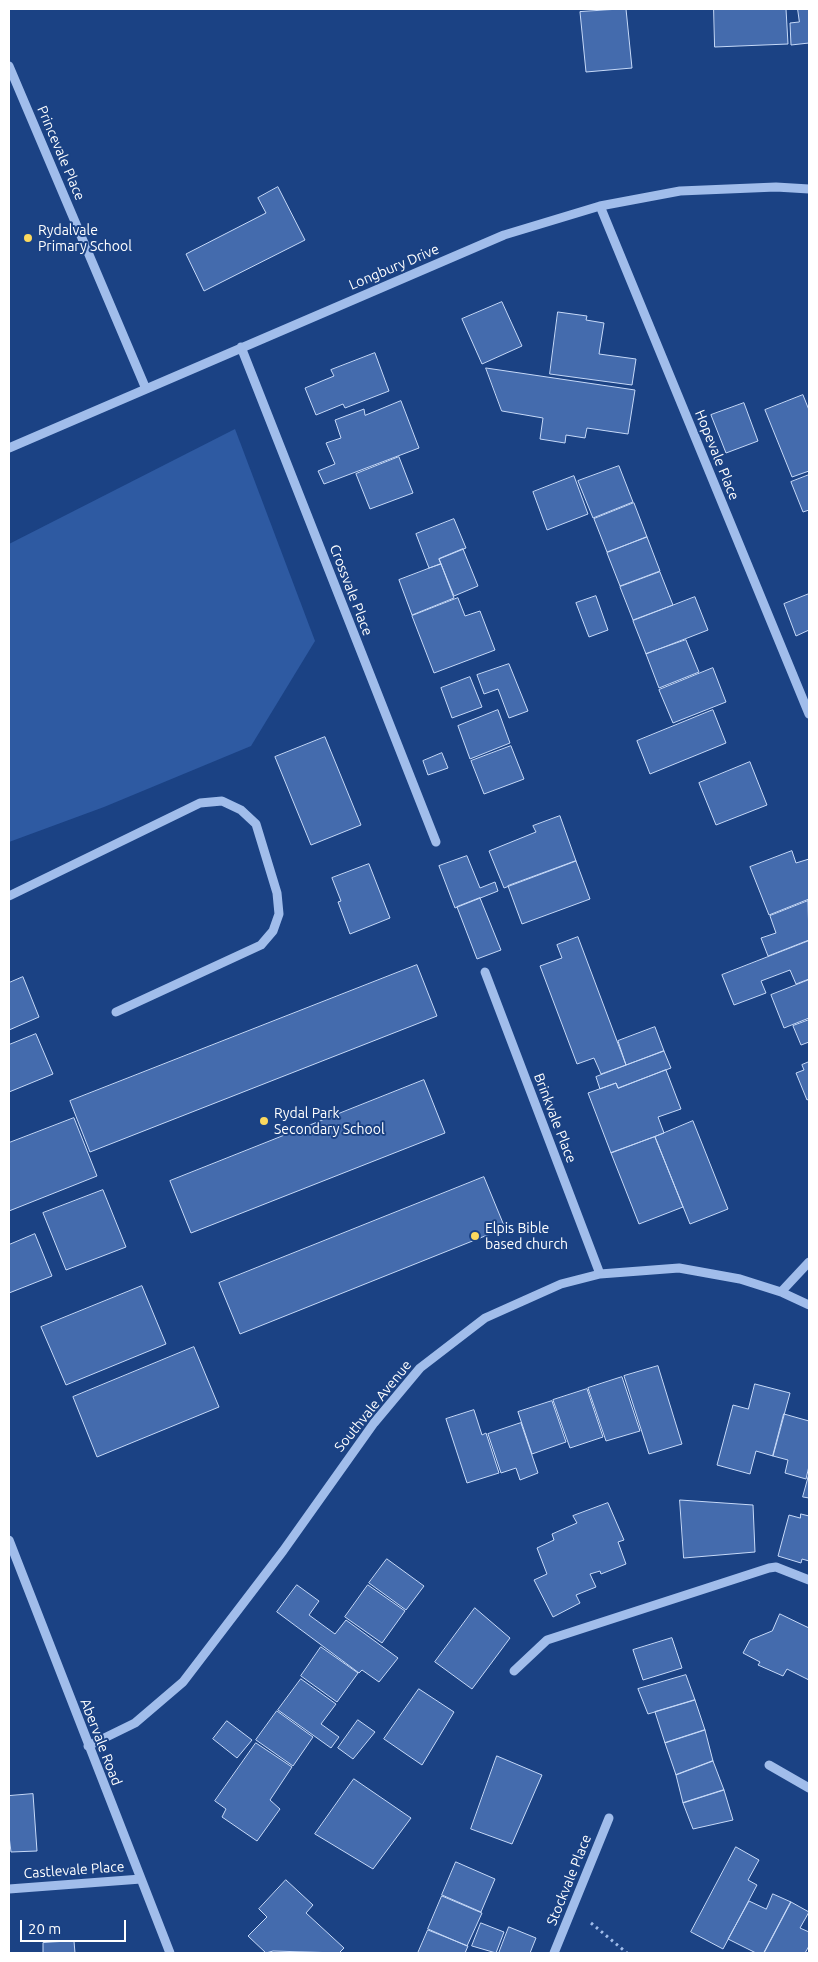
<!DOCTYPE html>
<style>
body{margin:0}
#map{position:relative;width:818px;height:1962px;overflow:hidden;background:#1b4284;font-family:Ubuntu,sans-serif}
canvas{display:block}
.frame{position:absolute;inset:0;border:10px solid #fff;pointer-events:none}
.scale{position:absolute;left:20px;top:1920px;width:106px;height:22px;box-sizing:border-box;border:2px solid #fff;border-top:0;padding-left:6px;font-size:15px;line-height:18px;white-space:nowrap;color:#fff;-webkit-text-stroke:4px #1b4284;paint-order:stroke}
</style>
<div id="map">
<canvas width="818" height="1962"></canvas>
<div class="frame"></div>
<div class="scale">20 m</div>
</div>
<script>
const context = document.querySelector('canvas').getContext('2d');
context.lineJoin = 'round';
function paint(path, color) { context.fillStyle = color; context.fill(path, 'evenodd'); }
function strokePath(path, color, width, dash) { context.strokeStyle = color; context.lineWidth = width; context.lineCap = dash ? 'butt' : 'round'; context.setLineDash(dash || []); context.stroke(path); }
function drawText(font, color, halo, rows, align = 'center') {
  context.font = font + ' Ubuntu,sans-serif'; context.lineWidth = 4; context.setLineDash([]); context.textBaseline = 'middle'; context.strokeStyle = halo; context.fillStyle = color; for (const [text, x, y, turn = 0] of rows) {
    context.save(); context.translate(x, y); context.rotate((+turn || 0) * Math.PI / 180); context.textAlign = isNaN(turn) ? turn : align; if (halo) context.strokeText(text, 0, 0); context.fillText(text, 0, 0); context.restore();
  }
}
const green = new Path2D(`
 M235,429l80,212 -64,105 -147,61 -95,35v-298z`);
const building = new Path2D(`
 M626,9l6,59 -46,4 -6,-60z
 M714,9h72l2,35 -73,3z
 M798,9h11v34l-18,2 -1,-22 9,-1z
 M278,187l27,53 -101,51 -18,-37 80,-41 -8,-15z
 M502,302l20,44 -40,18 -20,-45z
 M558,312l29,4 -1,4 18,3 -5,31 37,5 -4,26 -82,-11z
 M375,353l14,38 -44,17 -2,-4 -27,11 -11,-27 29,-12 -3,-6z
 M486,368l149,22 -7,44 -41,-6 -2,10 -19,-3 -1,8 -25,-4 3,-21 -41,-7z
 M803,395l6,15v61l-17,6 -27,-67z
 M401,401l18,47 -95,36 -6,-13 17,-7 -9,-21 15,-5 -6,-18 29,-11 1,6z
 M744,403l14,38 -32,12 -15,-38z
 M399,457l14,36 -43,16 -14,-35z
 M619,466l14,36 -40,16 -15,-37z
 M809,475v35l-6,2 -12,-30z
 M574,476l14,38 -41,16 -14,-38z
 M634,503l13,34 -40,15 -13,-33z
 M454,519l12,29 -27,11 2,5 -12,4 -13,-34z
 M647,537l13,34 -40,15 -13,-33z
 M463,549l15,37 -24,10 -15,-37z
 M441,564l13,34 -42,17 -13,-35z
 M660,572l13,33 -40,15 -13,-33z
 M809,594v36l-13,6 -12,-32z
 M596,596l12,34 -19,7 -13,-34z
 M695,597l13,33 -62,24 -13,-33z
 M458,598l7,18 15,-5 15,39 -61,23 -22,-57z
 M686,640l13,32 -40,16 -13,-34z
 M509,664l19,47 -19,7 -11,-29 -14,5 -7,-19z
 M713,668l13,34 -53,21 -14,-33z
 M470,677l12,30 -30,11 -11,-30z
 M498,710l12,33 -40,16 -12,-33z
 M713,710l13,33 -76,31 -13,-33z
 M325,737l36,88 -50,20 -36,-88z
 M511,746l13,33 -40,15 -13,-33z
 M442,753l6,15 -20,7 -5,-14z
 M750,762l17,43 -51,20 -17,-42z
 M560,816l16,45 -72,27 -15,-37 47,-19 -3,-6z
 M792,851l4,12 13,-4v40l-40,16 -19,-48z
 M467,856l13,32 15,-6 3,9 -43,17 -16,-42z
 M576,861l14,38 -68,25 -14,-38z
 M369,864l21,54 -40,16 -12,-32 3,-1 -9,-23z
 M480,898l21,52 -24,9 -20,-52z
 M808,901l1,39 -41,16 -7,-18 15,-5 -6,-17z
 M578,937l48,128 -25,9 -7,-16 -17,6 -37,-98 22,-8 -5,-13z
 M809,941v38l-13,5 -6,-14 -29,11 5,12 -32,12 -12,-30z
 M417,965l20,51 -347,136 -20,-51z
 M23,977l16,40 -30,13v-47z
 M809,980v38l-25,10 -13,-33z
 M809,1020v22l-8,3 -8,-19z
 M655,1027l9,24 -38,14 -8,-24z
 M36,1034l17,40 -44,18v-47z
 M664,1051l7,17 -53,20 -2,-5 -16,6 -4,-12z
 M809,1062v37l-2,1 -11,-27 8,-3 -2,-5z
 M666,1070l15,39 -23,8 6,16 -53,20 -23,-60 28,-10 2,5z
 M424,1080l21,53 -254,100 -21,-52z
 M74,1118l23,58 -88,35v-68z
 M693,1121l35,88 -38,15 -35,-87z
 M655,1137l28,70 -44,17 -28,-71z
 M484,1177l21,51 -265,106 -21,-51z
 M103,1190l23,57 -60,23 -23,-57z
 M35,1234l17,42 -43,17v-48z
 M142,1286l24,58 -100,41 -25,-58z
 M194,1347l25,60 -122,50 -24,-60z
 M658,1366l24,78 -33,10 -25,-78z
 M622,1377l18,54 -34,10 -18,-53z
 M755,1384l35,9 -17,63 -17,-5 -6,23 -33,-9 16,-60 15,4z
 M587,1389l16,48 -33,11 -17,-48z
 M552,1401l14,41 -34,12 -14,-42z
 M474,1410l8,25 4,-2 13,40 -32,10 -21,-64z
 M784,1414l25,7v45l-3,13 -21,-6 3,-13 -15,-4z
 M521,1423l17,50 -18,7 -4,-12 -15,5 -13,-39z
 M809,1474v24l-6,-1z
 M680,1500l73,5 2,47 -71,6z
 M608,1503l16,37 -6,2 8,22 -25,10 -1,-3 -10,3 6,13 -20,8 4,8 -27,14 -19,-37 13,-6 -10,-26 17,-8 -2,-6 25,-11 -4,-7z
 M801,1514l8,2v45l-7,-2 -1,4 -23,-7 11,-41 11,3z
 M387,1559l37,27 -18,24 -37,-27z
 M297,1585l22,16 -10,14 26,19 11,-14 52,38 -19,24 -17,-12 -3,3 -82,-61z
 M368,1585l37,26 -23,32 -37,-26z
 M475,1608l35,30 -38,51 -37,-27z
 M780,1614l29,14v52l-22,-11 -4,7 -25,-11 2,-3 -17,-9 7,-13 22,-9z
 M672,1638l10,30 -39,12 -10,-30z
 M321,1647l37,26 -21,29 -36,-26z
 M686,1675l9,25 -47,14 -10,-25z
 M301,1679l35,25 -15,20 18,13 -8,11 -53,-38z
 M419,1689l35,23 -32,53 -38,-26z
 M695,1700l10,30 -40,13 -10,-31z
 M277,1711l36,26 -20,29 -37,-26z
 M358,1720l17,12 -22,27 -15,-11z
 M227,1721l25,19 -15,18 -24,-19z
 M705,1730l8,31 -37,14 -11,-32z
 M256,1743l36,24 -22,33 10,9 -23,32 -35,-24 4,-8 -11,-8z
 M497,1756l45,19 -30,69 -41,-15z
 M713,1761l11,29 -41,13 -7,-28z
 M354,1779l57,39 -38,51 -58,-35z
 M724,1790l9,30 -40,9 -10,-26z
 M33,1794l4,57 -26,1 -2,-16v-40z
 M736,1847l23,13 -11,20 9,5 -34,64 -32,-17z
 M456,1862l39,17 -14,33 -39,-17z
 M286,1880l27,25 -7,8 38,35 -5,5 -66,-2 -7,2 -18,-17 19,-19 -8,-8z
 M773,1894l18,8 -27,51h-8l-28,-14 21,-38 17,8z
 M442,1896l40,17 -15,33 -39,-17z
 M791,1902l18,10 -9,16 9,4v14l-4,7h-41z
 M481,1923l23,9 -8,21 -24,-7z
 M509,1927l27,11 -6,15h-31z
 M428,1930l40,16 -3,7h-47z
 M74,1941l1,12h-32v-10z`);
const path = new Path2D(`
 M591,1923l36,30`);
const minor = new Path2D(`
 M9,66l137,323
 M600,206l209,508
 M241,347l195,495
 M9,448l495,-213 96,-29 80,-15 96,-4 33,2
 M9,896l191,-93 22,-2 19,9 15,14 21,69 2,21 -6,17 -12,14 -145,67
 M485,972l115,302
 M781,1292l28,-30
 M9,1540l161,413
 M514,1671l33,-31 222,-72 7,-1 33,13
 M88,1746l47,-23 48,-41 100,-131 91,-128 46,-55 65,-50 76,-34 39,-10 79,-6 61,11 41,13 28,13
 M769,1765l40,23
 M9,1889l132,-10
 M554,1953l55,-135`);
const markers = [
 [28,238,5,"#fcd95e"],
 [264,1121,5,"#fcd95e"],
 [475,1236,5,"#fcd95e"]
];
const streetNames = [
 ["Princevale Place",61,153,67],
 ["Longbury Drive",394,267,-23],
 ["Hopevale Place",717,455,68],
 ["Crossvale Place",351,590,69],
 ["Brinkvale Place",555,1118,69],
 ["Southvale Avenue",373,1406,-51],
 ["Abervale Road",101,1742,69],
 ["Castlevale Place",74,1870,-4],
 ["Stockvale Place",569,1880,-68]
];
const poiNames = [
 ["Rydalvale",38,230],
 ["Primary School",38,246],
 ["Rydal Park",274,1113],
 ["Secondary School",274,1129],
 ["Elpis Bible",485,1228],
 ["based church",485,1244]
];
paint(green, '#2e5aa2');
paint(building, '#446bad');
strokePath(building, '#c6d9f8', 1);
strokePath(path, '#a1bdeb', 3, [2.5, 4]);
strokePath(minor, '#a1bdeb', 9);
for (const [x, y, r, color] of markers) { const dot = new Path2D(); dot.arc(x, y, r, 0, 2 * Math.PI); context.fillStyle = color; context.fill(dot); strokePath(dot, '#1b4284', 2); }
drawText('14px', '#fff', '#1b4284', streetNames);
drawText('14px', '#fff', '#1b4284', poiNames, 'left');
</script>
